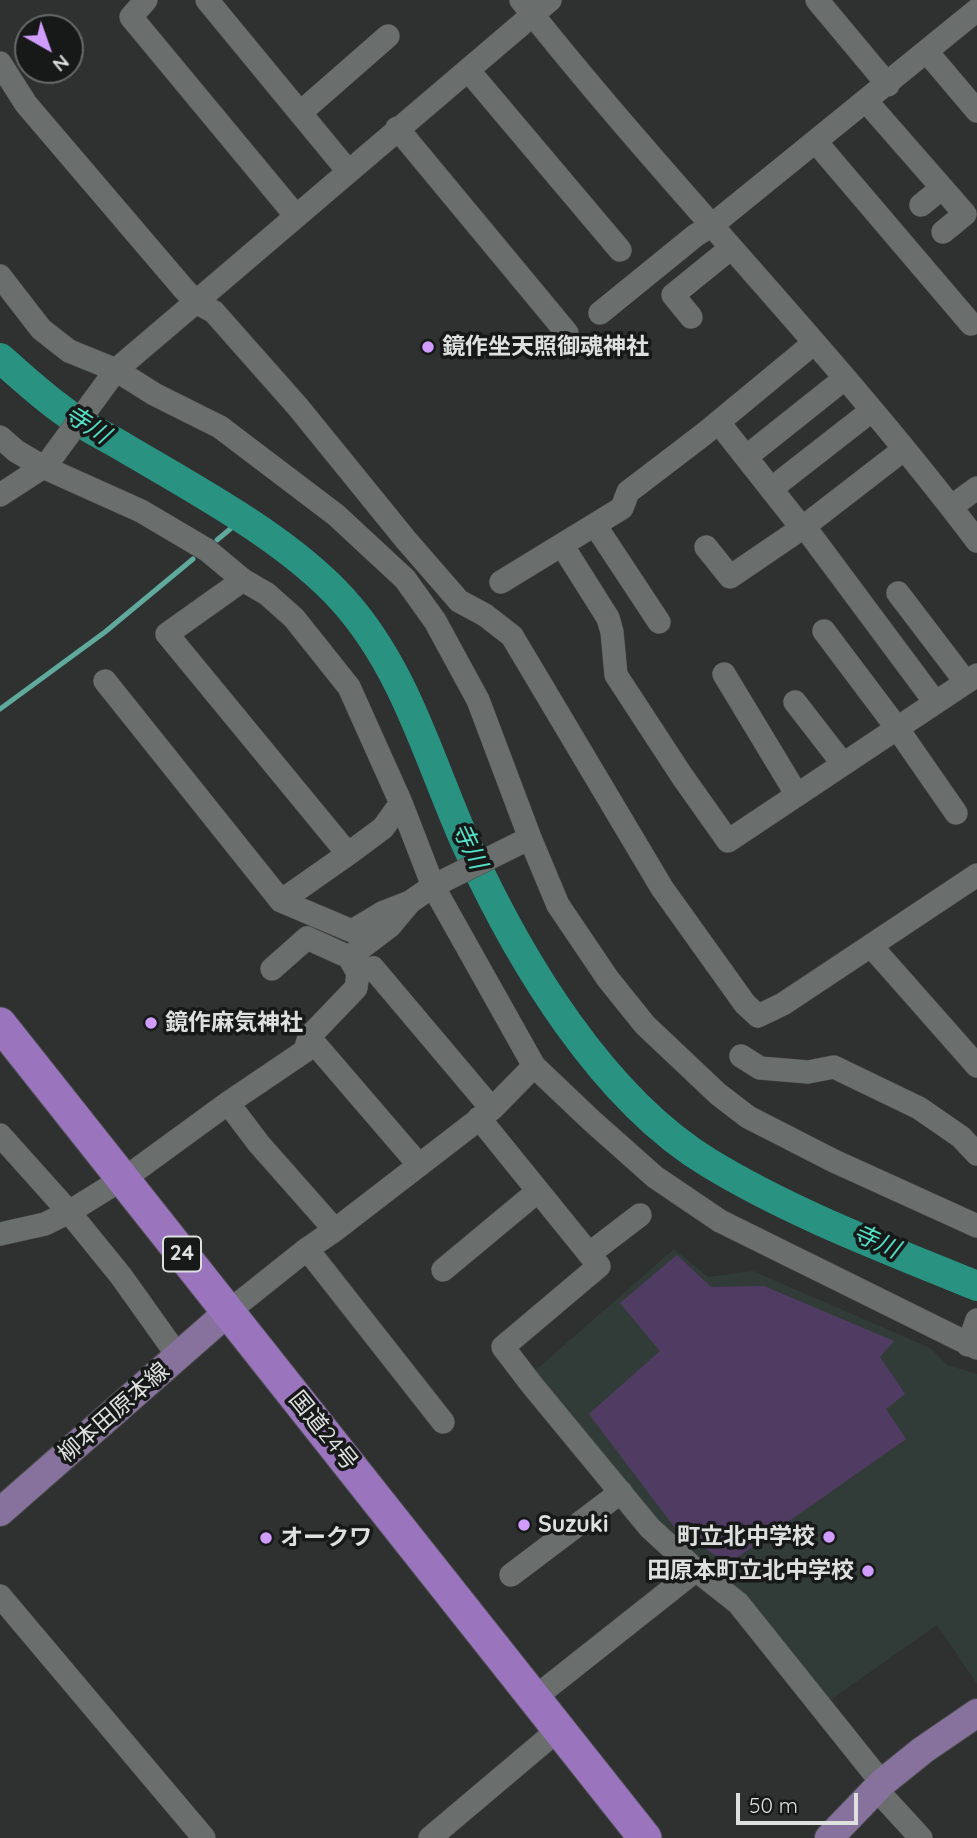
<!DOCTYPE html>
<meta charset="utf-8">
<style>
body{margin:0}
#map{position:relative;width:977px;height:1838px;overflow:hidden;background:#2e3130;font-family:Quicksand,sans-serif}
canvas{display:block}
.north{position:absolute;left:14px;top:14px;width:70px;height:70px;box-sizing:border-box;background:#171918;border:2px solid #666968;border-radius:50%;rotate:140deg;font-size:19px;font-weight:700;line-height:28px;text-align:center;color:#dde0df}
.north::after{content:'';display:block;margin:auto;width:24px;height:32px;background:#d09dfe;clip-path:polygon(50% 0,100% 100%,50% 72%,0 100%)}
.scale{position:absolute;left:736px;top:1793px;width:122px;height:32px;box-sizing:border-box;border:4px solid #dde0df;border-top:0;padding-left:9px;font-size:21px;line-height:24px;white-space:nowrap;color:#dde0df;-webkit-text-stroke:5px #171918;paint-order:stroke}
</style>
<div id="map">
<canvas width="977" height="1838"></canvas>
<div class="north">N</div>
<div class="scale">50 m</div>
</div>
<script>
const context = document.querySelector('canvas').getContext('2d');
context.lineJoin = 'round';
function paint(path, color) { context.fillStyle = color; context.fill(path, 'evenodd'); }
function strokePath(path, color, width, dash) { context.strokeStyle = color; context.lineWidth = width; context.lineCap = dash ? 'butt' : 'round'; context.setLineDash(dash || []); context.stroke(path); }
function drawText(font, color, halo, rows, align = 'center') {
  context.font = font + ' Quicksand,"Noto Sans JP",sans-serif'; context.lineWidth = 7; context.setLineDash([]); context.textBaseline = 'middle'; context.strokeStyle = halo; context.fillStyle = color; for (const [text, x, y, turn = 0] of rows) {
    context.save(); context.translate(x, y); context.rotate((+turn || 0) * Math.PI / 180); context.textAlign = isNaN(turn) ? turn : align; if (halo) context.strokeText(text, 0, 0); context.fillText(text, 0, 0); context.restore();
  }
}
const built = new Path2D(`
 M674,1249l34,28 45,-6 177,77 17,17 30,9v310l-40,-59 -114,80 -159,-167 -134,-163z`);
const green = new Path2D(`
 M677,1255l34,32 53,-1 130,55 -14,16 25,37 -19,15 20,30 -178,125 -53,-36 -86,-114 71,-63 -40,-48z`);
const stream = new Path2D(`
 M217,540l24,-20
 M0,709l105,-77 88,-73`);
const river = new Path2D(`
 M0,358c21,18 42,38 65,54 18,14 40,24 60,36 71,42 163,91 218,152 64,71 87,165 126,250 51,111 133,248 240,313 84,51 178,86 268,123`);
const minor = new Path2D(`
 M146,0l-15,17 165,199
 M207,0l141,171
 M521,0c146,185 314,353 456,541
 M817,0l71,85
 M927,52l50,59
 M0,63l26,41 157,184 13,14 18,10 84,95 108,133 53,61 26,14 27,21 150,252 83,116 13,12 25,-12 194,-129
 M468,70l152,180
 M867,102l98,112 -22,18
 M300,113l88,-77
 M397,128l170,205
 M816,142l155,182
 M921,205l21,-17
 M0,276l41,53 28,22 47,19 38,24 66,33 116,88 69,64 30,42 43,79 52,138 28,67 50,74 37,46 73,69 30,23 86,44 143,65
 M600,313l96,-78 15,-9 266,-216
 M691,317l-18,-22 58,-47
 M719,423l83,105
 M0,437l16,14 27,16 98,44 66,39 36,30 24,14 27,24 55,69 52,116 32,83 101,180 58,55 63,56 65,44 257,127
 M746,457l98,-78
 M771,489l100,-78
 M0,495l43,-28 7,-7 66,-90 434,-370
 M951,507l26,-19
 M595,525l64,97
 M804,526l131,176
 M562,545l46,73 4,14 4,43 66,101 46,65 249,-166
 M706,547l24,30 72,-49 101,-78
 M243,580l-76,54 181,220 35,-26 18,-25
 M501,582l121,-74 6,-16 76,-58 110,-91
 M898,593l67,88
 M824,631l73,97 59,85
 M724,674l73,121
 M105,681l176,220 71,30 30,-18 28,-11
 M795,702l48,62
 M281,901l67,-47
 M872,947l105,119
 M349,957l41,-31 20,-24 23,-16 97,-48
 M358,973l15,-5 119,141
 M309,1037l110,128
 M741,1056l19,12 48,4 26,-5 85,41 42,29 16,17
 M228,1103l77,-52 4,-14 47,-49 2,-15 -9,-16 -42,-19 -35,31
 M479,1118l120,148 -96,81 29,38 118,143 46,42 42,33 144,180
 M0,1135l69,77 52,64 57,80
 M0,1234l45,-10 24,-12 63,-39 96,-70 31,41 76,86
 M307,1249l136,173
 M589,1254l51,-39
 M443,1270l95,-79
 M228,1312l79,-63 28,-19 157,-121 42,-43
 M968,1345l9,-25
 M511,1575l110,-83
 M0,1596l204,242
 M533,1699l163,-129
 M876,1789l45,49
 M430,1838l122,-103 8,-3`);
const major = new Path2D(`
 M0,1512l228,-200
 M829,1838l53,-55 41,-33 54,-37`);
const highway = new Path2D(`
 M0,1024l645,814`);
const markers = [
 [428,347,7,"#d09dfe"],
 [151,1023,7,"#d09dfe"],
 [524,1525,7,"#d09dfe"],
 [829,1537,7,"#d09dfe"],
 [266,1538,7,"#d09dfe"],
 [868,1571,7,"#d09dfe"]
];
const shields = [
 [182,1254,38]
];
const shieldNames = [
 ["24",182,1254]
];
const poiNames = [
 ["鏡作坐天照御魂神社",442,347],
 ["鏡作麻気神社",165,1023],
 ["Suzuki",538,1525],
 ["町立北中学校",815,1537,"right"],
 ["オークワ",280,1538],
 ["田原本町立北中学校",854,1571,"right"]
];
const streetNames = [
 ["柳本田原本線",114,1413,-41],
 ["国道24号",323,1431,51]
];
const waterNames = [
 ["寺川",87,425,33],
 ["寺川",469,846,65],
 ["寺川",876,1242,24]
];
paint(built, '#313c39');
paint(green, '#503c62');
strokePath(stream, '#5fa99d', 5);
strokePath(river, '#299281', 30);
strokePath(minor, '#4a4d4c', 24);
strokePath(major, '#4a4d4c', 30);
strokePath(highway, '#4a4d4c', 35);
strokePath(minor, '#6a6e6d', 23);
strokePath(major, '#87729e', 28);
strokePath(highway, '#9b74be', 33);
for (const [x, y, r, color] of markers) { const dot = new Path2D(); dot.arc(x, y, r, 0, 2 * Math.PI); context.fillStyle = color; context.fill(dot); strokePath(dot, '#171918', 2.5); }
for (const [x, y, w] of shields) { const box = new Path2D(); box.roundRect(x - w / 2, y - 17.5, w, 35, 5); context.fillStyle = '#171918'; context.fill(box); strokePath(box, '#dde0df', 2); }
drawText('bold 21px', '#dde0df', null, shieldNames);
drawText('bold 23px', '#dde0df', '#171918', poiNames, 'left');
drawText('23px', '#dde0df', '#171918', streetNames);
drawText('italic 24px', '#53e1c8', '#171918', waterNames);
</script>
